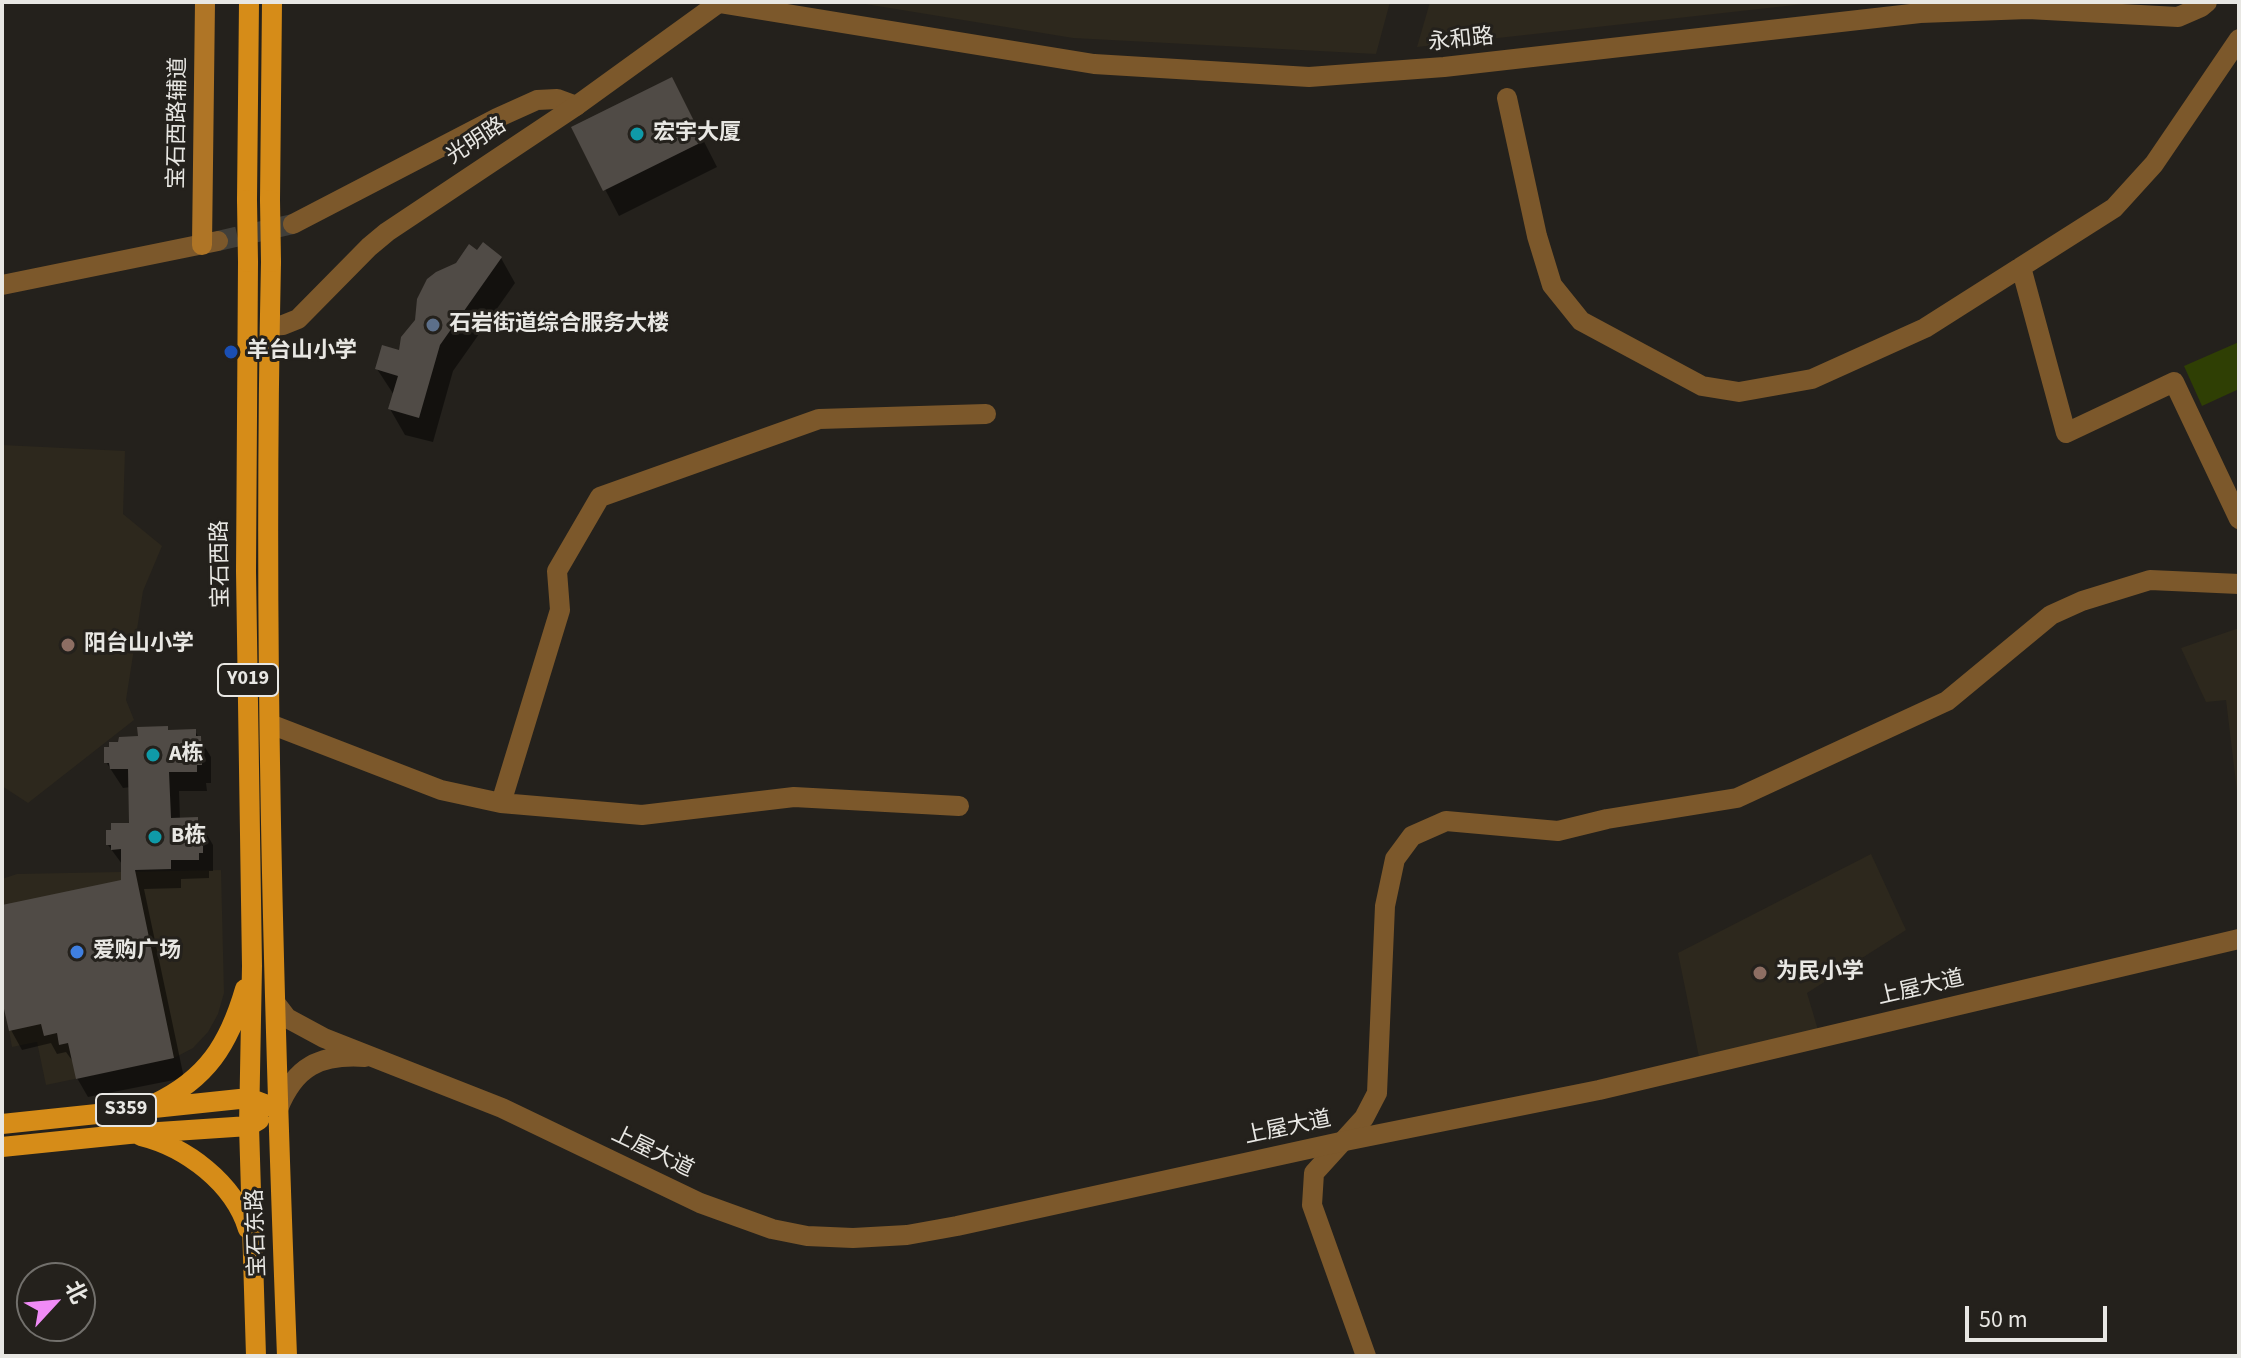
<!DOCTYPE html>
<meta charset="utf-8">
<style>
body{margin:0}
#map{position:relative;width:2241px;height:1358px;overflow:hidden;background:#24211c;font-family:"Source Sans 3","Noto Sans SC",sans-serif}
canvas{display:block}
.frame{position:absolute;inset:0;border:4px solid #e8e7e3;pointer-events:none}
.north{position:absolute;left:16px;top:1262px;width:80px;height:80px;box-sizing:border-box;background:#24211c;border:2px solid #72706c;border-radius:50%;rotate:64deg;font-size:22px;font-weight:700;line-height:32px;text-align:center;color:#e8e7e3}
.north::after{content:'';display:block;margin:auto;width:28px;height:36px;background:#f08bf6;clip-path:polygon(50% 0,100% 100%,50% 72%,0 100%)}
.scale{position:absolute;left:1965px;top:1306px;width:142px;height:36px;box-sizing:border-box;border:4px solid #e8e7e3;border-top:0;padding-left:10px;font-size:24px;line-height:28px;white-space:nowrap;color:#e8e7e3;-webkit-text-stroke:6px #24211c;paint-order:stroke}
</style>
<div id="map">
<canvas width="2241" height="1358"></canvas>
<div class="frame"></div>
<div class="north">北</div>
<div class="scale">50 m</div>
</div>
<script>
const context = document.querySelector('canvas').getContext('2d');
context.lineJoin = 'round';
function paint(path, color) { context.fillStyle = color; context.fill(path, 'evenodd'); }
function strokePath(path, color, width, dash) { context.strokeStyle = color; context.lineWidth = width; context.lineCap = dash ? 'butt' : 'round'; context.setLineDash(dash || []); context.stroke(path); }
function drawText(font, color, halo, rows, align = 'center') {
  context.font = font + ' "Source Sans 3","Noto Sans SC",sans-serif'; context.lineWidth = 6; context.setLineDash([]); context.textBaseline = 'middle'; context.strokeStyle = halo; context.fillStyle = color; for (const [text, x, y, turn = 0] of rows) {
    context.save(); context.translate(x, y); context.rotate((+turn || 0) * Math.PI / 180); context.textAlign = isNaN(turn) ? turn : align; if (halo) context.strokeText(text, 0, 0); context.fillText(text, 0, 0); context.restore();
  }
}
const built = new Path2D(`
 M853,2h537l-14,52 -303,-16z
 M1430,2h392l-405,45z
 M2,445l123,6 -2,63 39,32 -19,45 -17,109 8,20 -106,83 -26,-17z
 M2239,628v180l-13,-108 -20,2 -25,-54z
 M1871,854l35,76 -99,63 11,37 -119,27 -21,-104z
 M221,870l3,123 -6,21 -10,18 -15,16 -19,10 -128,27 -9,-43 -25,5 -3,-16 -7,-31v-121l15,-5z`);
const green = new Path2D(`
 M2239,342v47l-37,17 -18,-40z`);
const shadow = new Path2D(`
 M672,79l45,88 -98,49 -46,-88z
 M501,258l14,25 -62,88 -20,71 -28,-7 -15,-26 4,-14 -17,-26 24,-17z
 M167,728l2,4 26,-1 16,26v26h-5l1,8h-28l1,29 17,-1 5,7 11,19v26h-4v7l-28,1v9l-37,1 40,189 -96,19 -11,-19 -3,-15 -8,-11 -9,2 -6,-11 -29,7 -11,-20 -9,-40v-83l121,-25 -1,-18 -14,-19 5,-13 19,-7 -1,-38 -8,1 -17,-26 34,-24z`);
const building = new Path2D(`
 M672,77l32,64 -101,50 -32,-64z
 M483,242l19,15 -62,88 -21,73 -31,-9 10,-33 -23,-7 7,-24 17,5 2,-13 14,-17 2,-21 10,-20 9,-7 20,-9 13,-19 8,6z
 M168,726v4l28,-1v7h5l1,29h-5v7h-28l2,46 27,-1v7h5v29h-4v7h-28v9l-36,1 39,188 -98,21 -8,-36 -9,2 -2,-12 -13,3 -3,-12 -32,7 -7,-31v-95l119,-25v-31l-10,1v-5h-5v-15h5v-7h18l-1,-54h-18l-1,-6h-5v-16h5v-5h9l1,-5 19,-1 -1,-9z`);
const minorTunnel = new Path2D(`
 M218,241l75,-17`);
const minor = new Path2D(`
 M719,3l375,61 215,13 135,-10 476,-54 108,-4 150,8 23,-10 6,-5
 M1507,98l30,138 15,49 29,36 121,65 37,6 73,-13 113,-51 189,-120 40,-44 85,-125
 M293,224l204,-106 40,-18 20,-1 19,7
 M2021,267l45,166 108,-51 65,137
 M2,285l216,-44
 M270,724l171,66 60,13 141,12 152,-18 165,9
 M501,803l59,-193 -3,-39 43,-74 219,-78 167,-5
 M1366,1356l-54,-151 2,-32 50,-55 13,-25 8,-187 10,-47 17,-23 34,-15 112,10 49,-12 130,-21 210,-97 104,-86 31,-14 68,-21 89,4`);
const tertiary = new Path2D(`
 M270,326l13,-1 15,-6 71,-72 18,-15 189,-126 144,-104
 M277,1005l10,13 37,20 178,70 198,95 72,26 35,7 46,2 54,-3 50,-9 388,-85 254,-51 640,-151
 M278,1109c17,-43 42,-55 87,-52`);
const secondary = new Path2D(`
 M202,245l3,-243`);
const primary = new Path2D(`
 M247,200l2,-198
 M270,200l2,-198
 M248,262l-2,309 6,395 -3,160 7,230
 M271,262c-8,365 2,730 16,1094
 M154,1104c53,-25 75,-60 91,-115
 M2,1124l247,-26 29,11
 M141,1136c45,11 93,47 107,93
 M2,1147l127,-13 120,-8 10,-6`);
const primaryBridge = new Path2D(`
 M247,200l1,62
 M270,200l1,62`);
const markers = [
 [637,134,8,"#0f9aa8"],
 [433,325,8,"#5c6f8a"],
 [231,352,8,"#1a4fb4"],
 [68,645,8,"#8d6e63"],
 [153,755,8,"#0f9aa8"],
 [155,837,8,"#0f9aa8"],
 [77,952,8,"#3f7fe0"],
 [1760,973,8,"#8d6e63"]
];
const shields = [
 [248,680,60],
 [126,1110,60]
];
const shieldNames = [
 ["Y019",248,680],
 ["S359",126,1110]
];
const streetNames = [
 ["永和路",1461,41,-6],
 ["宝石西路辅道",179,123,-89],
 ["光明路",477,142,-33],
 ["宝石西路",222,564,-91],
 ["上屋大道",1921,989,-13],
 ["上屋大道",1288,1129,-12],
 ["上屋大道",652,1153,26],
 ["宝石东路",258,1233,-92]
];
const poiNames = [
 ["宏宇大厦",653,134],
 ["石岩街道综合服务大楼",449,325],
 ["羊台山小学",247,352],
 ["阳台山小学",84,645],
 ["A栋",169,755],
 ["B栋",171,837],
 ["爱购广场",93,952],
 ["为民小学",1776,973]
];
paint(built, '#2d281d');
paint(green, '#2f3f04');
paint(shadow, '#0007');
paint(building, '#504b46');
strokePath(minorTunnel, '#413f3a', 20, [20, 10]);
strokePath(minor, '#7c582b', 20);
strokePath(tertiary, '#7c582b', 20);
strokePath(secondary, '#af7526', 20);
strokePath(primary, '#d68c18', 20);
strokePath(primaryBridge, '#d68c18', 20);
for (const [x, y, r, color] of markers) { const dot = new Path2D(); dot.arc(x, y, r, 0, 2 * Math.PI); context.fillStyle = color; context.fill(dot); strokePath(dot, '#24211c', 3); }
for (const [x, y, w] of shields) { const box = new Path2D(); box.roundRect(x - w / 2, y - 16, w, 32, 6); context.fillStyle = '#24211c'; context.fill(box); strokePath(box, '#e8e7e3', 2); }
drawText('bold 20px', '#e8e7e3', null, shieldNames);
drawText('22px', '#e8e7e3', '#24211c', streetNames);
drawText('bold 22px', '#e8e7e3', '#24211c', poiNames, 'left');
</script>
